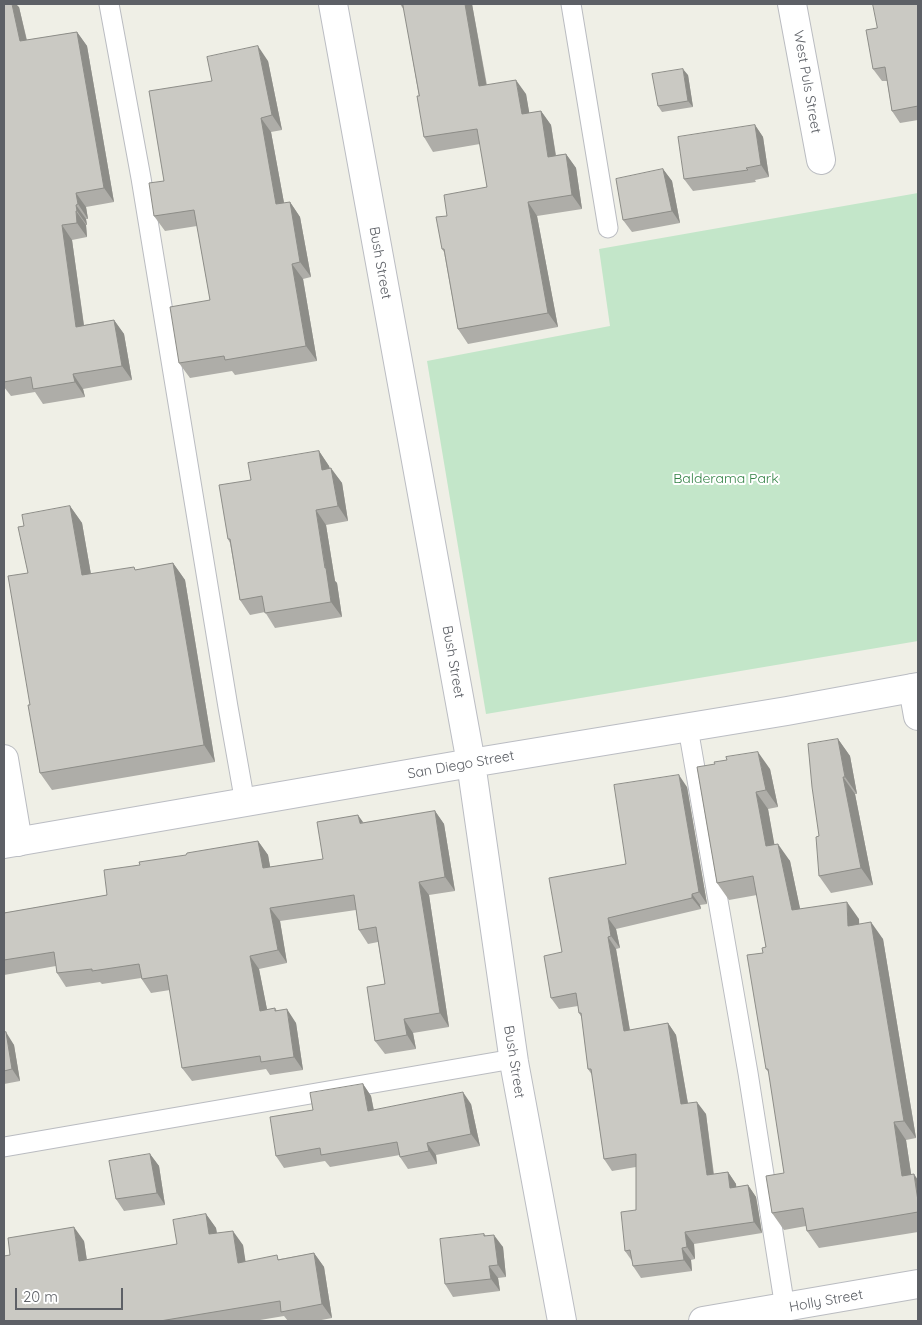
<!DOCTYPE html>
<style>
body{margin:0}
#map{position:relative;width:922px;height:1325px;overflow:hidden;background:#efefe6;font-family:Quicksand,sans-serif}
canvas{display:block}
.frame{position:absolute;inset:0;border:5px solid #5d6066;pointer-events:none}
.scale{position:absolute;left:15px;top:1288px;width:108px;height:22px;box-sizing:border-box;border:2px solid #5d6066;border-top:0;padding-left:6px;font-size:15px;line-height:18px;white-space:nowrap;color:#5d6066;-webkit-text-stroke:4px #fff;paint-order:stroke}
</style>
<div id="map">
<canvas width="922" height="1325"></canvas>
<div class="frame"></div>
<div class="scale">20 m</div>
</div>
<script>
const context = document.querySelector('canvas').getContext('2d');
context.lineJoin = 'round';
function paint(path, color) { context.fillStyle = color; context.fill(path, 'evenodd'); }
function strokePath(path, color, width, dash) { context.strokeStyle = color; context.lineWidth = width; context.lineCap = dash ? 'butt' : 'round'; context.setLineDash(dash || []); context.stroke(path); }
function drawText(font, color, halo, rows, align = 'center') {
  context.font = font + ' Quicksand,sans-serif'; context.lineWidth = 4; context.setLineDash([]); context.textBaseline = 'middle'; context.strokeStyle = halo; context.fillStyle = color; for (const [text, x, y, turn = 0] of rows) {
    context.save(); context.translate(x, y); context.rotate((+turn || 0) * Math.PI / 180); context.textAlign = isNaN(turn) ? turn : align; if (halo) context.strokeText(text, 0, 0); context.fillText(text, 0, 0); context.restore();
  }
}
const green = new Path2D(`
 M918,193v448l-432,73 -59,-353 183,-35 -11,-77z`);
const lane = new Path2D(`
 M109,4l32,174 87,529 17,96
 M571,4l37,224
 M688,728l60,345 37,235
 M4,1147l509,-88`);
const street = new Path2D(`
 M792,4l29,156
 M913,688l5,28
 M4,759l14,83
 M703,1321l215,-37`);
const secondary = new Path2D(`
 M333,4l138,759 43,299 48,259
 M4,844l467,-81 316,-52 131,-24`);
const wall = new Path2D(`
 M4,4l15,3 8,33 50,-8 10,14 27,156 -28,5 2,12h-2l1,6h-1l1,12 -15,3 12,85 30,-5 10,14 8,46 -49,9 2,8 -42,7 -8,-12 -24,4 -7,-9z
 M400,4h72l15,81 39,9 3,19 12,-2 10,14 5,30 10,-1 10,14 6,41 -45,7 21,111 -90,17 -10,-15 -14,-77 -2,-3 5,-33 40,-29 -7,-43 -47,8 -9,-15 -5,-41 -15,-86z
 M918,4v116l-18,3 -8,-12 -5,-30h-5l-9,-12 4,-41z
 M268,61l14,69 -11,2 13,71 6,-1 10,15 11,60 -8,2 14,82 -82,14 -3,-4 -42,7 -11,-15 31,-63 -13,-74 -32,5 -11,-15 10,-35 48,-100z
 M688,75l5,32 -31,5 -4,-6z
 M755,125l8,12 6,40 -14,3 1,2 -63,9 -9,-12z
 M663,169l9,12 8,42 -48,9 -9,-12z
 M319,451l10,15 1,2 12,15 6,38 -22,4 9,56 2,2 5,34 -67,11 -10,-16 -15,3 -10,-15 -10,-57 -2,-4 23,-59z
 M70,506l12,17 9,51 45,-4 37,-7 12,17 30,182 -163,28 -12,-17 -10,-68 -2,-132 -4,-47z
 M838,739l12,17 7,38h-2l18,91 -42,8 -12,-17v-40z
 M697,767l73,2 8,38 -10,2 6,36 16,16 10,48 59,10v5l24,15 33,199 -10,2 5,34 7,6v52l-99,16 -12,-17 -1,-5 -22,4 -12,-17 12,-40 -15,-100 -3,-4 -3,-116 3,-6 -9,-52 -28,5 -12,-17z
 M687,787l20,117 -7,1 1,4 -85,20 4,19 -4,1 14,81 38,-7 8,12 12,68 18,11 8,60 14,-2 8,12v3l12,-2 8,12 6,36 -68,11 1,15 -4,1 1,11 -51,7 -8,-12 -1,-5 -7,-10 11,-41v-43l-24,4 -8,-12 -12,-84 -4,-6 -6,-51 -3,-5 -1,-7 -19,3 -8,-11 11,-46z
 M435,811l9,13 11,67 -26,4 20,132 -36,6 3,16 -31,5 -10,-13 10,-57 -7,-42 -10,2 -9,-14 -3,-20 -76,11 7,42 -28,6 8,41 8,-2 2,3 19,12 7,47 -33,5 -4,-6 -74,12 -10,-13 -12,-78 -19,3 -10,-15 -39,6 -2,-2 -34,5 -9,-14 -1,-7 -52,9v-62l103,-18 33,-30 118,-24 10,14 2,12 53,-8 41,-36z
 M4,1033l10,12 6,36 -16,3z
 M363,1084l8,12 3,14 97,-6 9,42 -44,9 1,9 -29,5 -8,-12v-2l-70,12 -5,-6 -41,7 -8,-12 37,-46z
 M150,1154l9,12 6,39 -41,6 -8,-12z
 M206,1214l10,14 1,5 26,12 2,17 35,-3 34,-6 10,14 8,51 -16,3h-28l-4,-5 -30,5h-250l6,-66 74,-14 3,19 90,-16z
 M484,1234l2,2 17,11 3,30 -8,1 2,13 -47,6 -8,-13z`);
const shadedWall = new Path2D(`
 M12,4h4l3,3 11,48 -10,-14z
 M465,4h7l17,96 -10,-14z
 M77,32l10,14 27,156 -10,-14z
 M258,46l10,15 14,69 -10,-15z
 M683,69l5,6 5,32 -5,-6z
 M516,80l10,14 6,34 -10,-14z
 M541,111l10,14 7,46 -10,-14z
 M261,118l10,14 16,87 -11,-15z
 M755,125l8,12 6,40 -8,-12z
 M566,154l10,14 6,41 -10,-14z
 M663,169l9,12 8,42 -8,-12z
 M76,193l10,14 2,12 -10,-15z
 M290,202l10,15 11,60 -11,-15z
 M528,202l9,14 21,111 -10,-14z
 M76,205l10,14 1,6 -10,-14z
 M76,211l10,14 1,12 -10,-14z
 M62,225l10,15 14,101 -10,-14z
 M292,264l11,15 14,82 -11,-15z
 M114,320l10,14 8,46 -10,-14z
 M73,374l10,15 2,8 -10,-15z
 M319,451l10,15 4,19 -11,-15z
 M331,468l11,15 6,38 -10,-15z
 M70,506l12,17 12,69 -12,-17z
 M316,510l10,15 9,56 2,2 5,34 -11,-15z
 M173,563l12,17 30,182 -11,-17z
 M838,739l12,17 7,38 -12,-17z
 M758,752l12,17 8,38 -12,-17z
 M679,775l8,12 20,117 -8,-12z
 M843,777l12,17 18,91 -12,-17z
 M756,792l12,17 10,55 -12,-18z
 M435,811l9,13 11,67 -10,-14z
 M358,815l10,14 -8,-6z
 M258,841l10,14 5,27 -10,-14z
 M778,844l12,17 14,66 -12,-17z
 M419,882l10,13 20,132 -9,-14z
 M692,894l8,11 1,4 -9,-11z
 M847,902l12,17 1,24 -12,-17z
 M270,908l10,13 7,42 -9,-13z
 M608,918l8,11 4,19 -9,-12z
 M871,922l12,17 33,199 -12,-17z
 M608,937l8,12 16,94 -8,-12z
 M250,956l9,13 11,55 -10,-13z
 M287,1009l9,14 7,47 -9,-13z
 M404,1019l9,14 3,16 -9,-14z
 M668,1023l8,12 14,81 -9,-12z
 M6,1032l8,13 6,36 -8,-12z
 M363,1084l8,12 5,27 -8,-12z
 M463,1092l8,12 9,42 -9,-12z
 M697,1102l9,12 9,73 -8,-12z
 M894,1122l12,18 8,53 -12,-17z
 M427,1143l9,12 1,9 -8,-13z
 M150,1154l9,12 6,39 -8,-12z
 M728,1172l8,12 2,16 -8,-12z
 M914,1174l4,6v21z
 M748,1185l8,12 6,36 -8,-11z
 M206,1214l10,14 3,21 -10,-15z
 M74,1227l10,14 5,34 -10,-14z
 M233,1231l10,14 5,32 -10,-14z
 M685,1232l9,12 1,15 -8,-12z
 M494,1235l9,12 3,30 -8,-12z
 M682,1248l9,12 1,11 -8,-11z
 M314,1253l10,14 8,51 -10,-14z
 M489,1266l9,12 2,13 -9,-12z`);
const building = new Path2D(`
 M4,4h8l8,37 57,-9 27,156 -28,5 2,11 -2,1 1,6h-1l1,12 -15,2 14,102 38,-7 8,46 -49,8 2,8 -42,7 -2,-12 -27,5z
 M403,4h62l14,82 37,-6 6,34 19,-3 7,46 18,-3 6,41 -44,7 20,111 -90,16 -14,-80h-2l-6,-32 11,-1 -3,-21 43,-8 -10,-58 -53,8 -7,-41h2z
 M873,4h45v102l-26,5 -7,-44 -12,2 -7,-39 11,-2z
 M258,46l14,69 -11,3 15,86 14,-2 10,60 -8,2 14,82 -81,14 -1,-4 -45,7 -9,-56 40,-7 -16,-90 -40,6 -5,-33 15,-2 -15,-90 63,-10 -5,-24z
 M683,69l5,32 -30,5 -6,-32z
 M755,125l6,40 -15,3 2,2 -64,9 -6,-42z
 M663,169l9,42 -49,9 -7,-41z
 M319,451l3,19 9,-2 7,38 -22,4 9,58h1l5,34 -66,11 -3,-17 -22,4 -10,-61h-2l-9,-54 32,-5 -3,-17z
 M70,506l12,69 52,-8 1,3 38,-7 31,182 -164,28 -12,-68h2l-22,-129 20,-3 -10,-46 6,-1 -2,-11z
 M838,739l7,38h-2l18,91 -42,8 -3,-39 3,-1 -7,-49 -4,-43z
 M758,752l8,38 -10,2 10,54 12,-2 14,66 55,-8 1,24 23,-4 33,199 -10,1 8,54 12,-2 4,27v11l-111,19 -4,-23 -31,5 -6,-37 18,-3 -16,-104h-2l-19,-114 16,-2 -1,-5 4,-1 -13,-71 -36,7 -20,-116 18,-3 -1,-2 13,-2 -1,-3z
 M679,775l20,117 -7,2v4l-84,20 3,18 -3,1 16,94 44,-8 13,81 16,-2 10,73 21,-3 2,16 18,-3 6,37 -69,10 2,15 -5,1 2,12 -51,6 -3,-16 -5,1 -4,-39 15,-2v-56l-32,5 -13,-90h-3l-7,-56h-2l-3,-20 -25,5 -7,-42 18,-4 -13,-74 77,-14 -12,-79z
 M435,811l10,66 -26,5 21,131 -36,6 3,16 -32,6 -8,-54 18,-3 -9,-57 -17,3 -5,-35 -84,13 8,42 -28,6 10,55 15,-3v3l12,-2 7,48 -33,5 -1,-6 -78,12 -15,-93 -25,4 -3,-15 -47,7v-2l-35,4 -3,-21 -50,8v-47l103,-18 -3,-25 36,-5 -1,-3 47,-7 1,-2 71,-12 5,27 60,-9 -6,-37 41,-7 2,8z
 M6,1032l6,37 -8,2v-38z
 M363,1084l5,27 95,-19 8,42 -44,9 2,8 -29,6 -3,-15 -76,13 -1,-7 -44,8 -6,-39 43,-7 -3,-17z
 M150,1154l7,39 -41,6 -7,-38z
 M206,1214l3,20 24,-3 5,32 39,-8 1,5 36,-7 8,51 -41,8 -1,-11 -120,20h-156v-65l6,-1 -2,-17 66,-11 5,34 98,-17 -4,-24z
 M484,1234v2l10,-1 4,30 -9,1 2,13 -46,5 -5,-45z`);
const streetNames = [
 ["West Puls Street",807,82,80],
 ["Bush Street",380,263,80],
 ["Bush Street",453,662,80],
 ["San Diego Street",461,765,-10],
 ["Bush Street",514,1062,81],
 ["Holly Street",826,1301,-10]
];
const parkNames = [
 ["Balderama Park",726,479]
];
paint(green, '#c3e6c9');
strokePath(lane, '#babcc1', 21);
strokePath(street, '#babcc1', 30);
strokePath(secondary, '#bbbdc3', 30);
strokePath(lane, '#fff', 19);
strokePath(street, '#fff', 28);
strokePath(secondary, '#fff', 28);
paint(wall, '#aeada8');
paint(shadedWall, '#8d8d88');
paint(building, '#cac9c3');
strokePath(building, '#8d8d88', 1);
drawText('14px', '#5d6066', '#fff', streetNames);
drawText('14px', '#368448', '#fff', parkNames);
</script>
